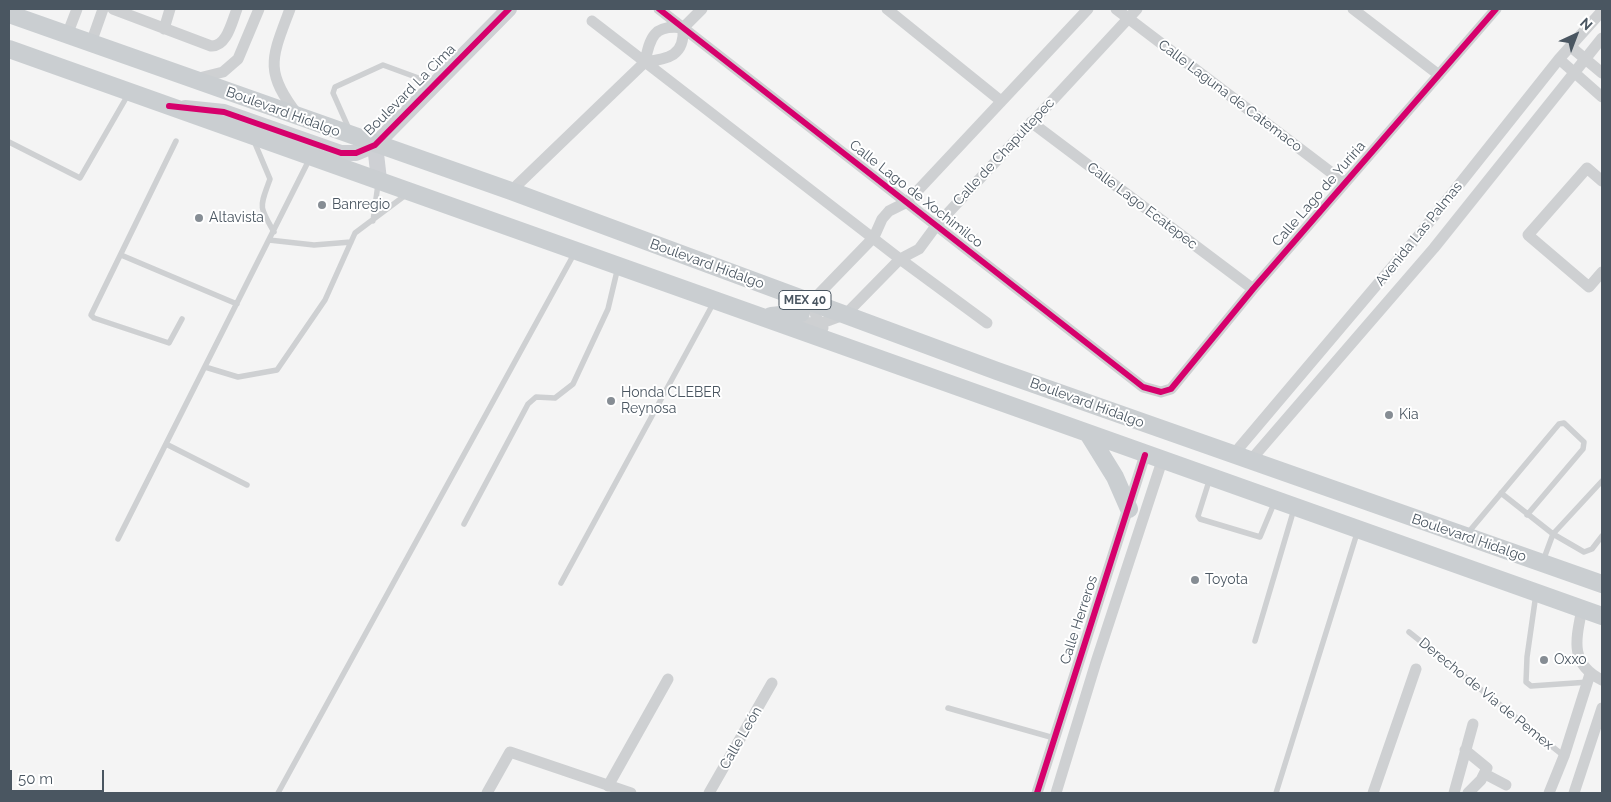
<!DOCTYPE html>
<meta charset="utf-8">
<style>
body{margin:0}
#map{position:relative;width:1611px;height:802px;overflow:hidden;background:#f4f4f4;font-family:Raleway,sans-serif}
canvas{display:block}
.frame{position:absolute;inset:0;border:10px solid #4a5661;pointer-events:none}
.north{position:absolute;left:1551px;top:10px;width:50px;height:50px;-webkit-text-stroke:4px #fff;paint-order:stroke;rotate:43deg;font-size:14px;font-weight:700;line-height:20px;text-align:center;color:#4a5661}
.north::after{content:'';display:block;margin:auto;width:18px;height:22px;background:#4a5661;clip-path:polygon(50% 0,100% 100%,50% 72%,0 100%)}
.scale{position:absolute;left:10px;top:770px;width:94px;height:22px;box-sizing:border-box;border:2px solid #4a5661;border-top:0;padding-left:6px;font-size:15px;line-height:18px;white-space:nowrap;color:#4a5661;-webkit-text-stroke:4px #fff;paint-order:stroke}
</style>
<div id="map">
<canvas width="1611" height="802"></canvas>
<div class="frame"></div>
<div class="north">N</div>
<div class="scale">50 m</div>
</div>
<script>
const context = document.querySelector('canvas').getContext('2d');
context.lineJoin = 'round';
function strokePath(path, color, width, dash) { context.strokeStyle = color; context.lineWidth = width; context.lineCap = dash ? 'butt' : 'round'; context.setLineDash(dash || []); context.stroke(path); }
function drawText(font, color, halo, rows, align = 'center') {
  context.font = font + ' Raleway,sans-serif'; context.lineWidth = 4; context.setLineDash([]); context.textBaseline = 'middle'; context.strokeStyle = halo; context.fillStyle = color; for (const [text, x, y, turn = 0] of rows) {
    context.save(); context.translate(x, y); context.rotate((+turn || 0) * Math.PI / 180); context.textAlign = isNaN(turn) ? turn : align; if (halo) context.strokeText(text, 0, 0); context.fillText(text, 0, 0); context.restore();
  }
}
const lane = new Path2D(`
 M349,129l-16,-36 2,-6 48,-22 49,18
 M176,141l-85,174 3,3 75,25 13,-24
 M254,141l16,38c-10,28 -12,26 4,53
 M9,142l71,36 49,-85
 M373,221l5,-37
 M269,240l45,5 37,-3
 M121,255l116,49
 M205,367l33,10 39,-7 48,-70 30,-67 52,-39
 M166,444l81,41
 M1210,478l-12,38 2,3 60,18 15,-36
 M1501,493l52,41 31,18 8,-3 10,-13
 M464,524l64,-120 8,-7 19,1 18,-14 35,-75 10,-42
 M1467,534l92,-110 5,-1 20,19 -1,7 -56,66
 M118,539l192,-381
 M1543,561l10,-27 49,-53
 M561,583l153,-281
 M1536,594l-9,63 -1,25 5,4 58,-4
 M1409,632l155,124
 M1255,641l39,-132
 M948,708l106,30
 M278,793l296,-539
 M1276,793l82,-263`);
const street = new Path2D(`
 M113,9l98,37c16,1 21,-25 26,-37
 M290,9c-18,48 -27,62 8,106
 M659,9l484,378 18,5 10,-3 82,-100 243,-280
 M887,9l114,92
 M1116,9l229,174
 M1353,9l86,66
 M592,21l308,238 87,64
 M683,28l19,-19
 M164,29l6,-20
 M67,35l10,-26
 M91,43l12,-34
 M1571,47l31,26
 M1559,59l43,38
 M645,62c23,-3 40,-6 38,-34
 M195,79l28,-7 15,-13 21,-50
 M1031,122l222,167
 M1602,181l-15,-13 -59,67 61,52 13,-15
 M511,191l134,-129c5,-25 9,-38 38,-34
 M787,320l32,4 27,-10 54,-55 19,-10 17,-23 201,-217
 M823,328l-4,-4 -8,-22 63,-65 8,-18 7,-8 18,-9 181,-193
 M1233,455l186,-220 140,-176 43,-48
 M1250,461l184,-213 168,-210
 M1582,609c-6,30 -13,55 20,71
 M1465,750l22,18 -6,12 -13,13
 M1485,774l21,11
 M608,786l60,-107
 M487,793l23,-41 121,41
 M709,793l63,-110
 M1037,793l108,-338
 M1056,793l40,-131 66,-201
 M1373,793l43,-124
 M1454,793l19,-69
 M1549,793l15,-37 26,-82
 M1574,793l28,-85`);
const secondary = new Path2D(`
 M185,108l39,4 117,41h15l19,-8 134,-136
 M375,145l4,35`);
const primary = new Path2D(`
 M9,14l502,177 486,180 605,213
 M9,49l1593,567
 M771,316l30,-3 -4,-16
 M1089,435l26,42 14,32`);
const cycleway = new Path2D(`
 M659,9l484,378 18,5 10,-3 82,-100 243,-280
 M169,106l55,6 117,41h15l19,-8 134,-136
 M1037,793l108,-338`);
const markers = [
 [322,205,5,"#868d94"],
 [199,218,5,"#868d94"],
 [611,401,5,"#868d94"],
 [1389,415,5,"#868d94"],
 [1195,580,5,"#868d94"],
 [1544,660,5,"#868d94"]
];
const shields = [
 [805,300,52]
];
const shieldNames = [
 ["MEX 40",805,300]
];
const streetNames = [
 ["Boulevard La Cima",410,90,-45],
 ["Calle Laguna de Catemaco",1230,96,37],
 ["Boulevard Hidalgo",283,112,20],
 ["Calle de Chapultepec",1004,152,-47],
 ["Calle Lago de Xochimilco",916,194,38],
 ["Calle Lago de Yuriria",1319,194,-49],
 ["Calle Lago Ecatepec",1142,206,37],
 ["Avenida Las Palmas",1419,234,-51],
 ["Boulevard Hidalgo",707,264,20],
 ["Boulevard Hidalgo",1087,403,20],
 ["Boulevard Hidalgo",1469,538,19],
 ["Calle Herreros",1079,620,-72],
 ["Derecho de Via de Pemex",1486,694,39],
 ["Calle León",741,738,-60]
];
const poiNames = [
 ["Banregio",332,205],
 ["Altavista",209,218],
 ["Honda CLEBER",621,393],
 ["Reynosa",621,409],
 ["Kia",1399,415],
 ["Toyota",1205,580],
 ["Oxxo",1554,660]
];
strokePath(lane, '#ced0d2', 5.5);
strokePath(street, '#ced0d2', 11);
strokePath(secondary, '#ced0d4', 16);
strokePath(primary, '#caced1', 18);
strokePath(cycleway, '#d6006c', 6);
for (const [x, y, r, color] of markers) { const dot = new Path2D(); dot.arc(x, y, r, 0, 2 * Math.PI); context.fillStyle = color; context.fill(dot); strokePath(dot, '#fff', 2); }
for (const [x, y, w] of shields) { const box = new Path2D(); box.roundRect(x - w / 2, y - 9.5, w, 19, 4); context.fillStyle = '#fff'; context.fill(box); strokePath(box, '#4a5661', 1); }
drawText('bold 12px', '#4a5661', null, shieldNames);
drawText('14px', '#4a5661', '#fff', streetNames);
drawText('14px', '#4a5661', '#fff', poiNames, 'left');
</script>
